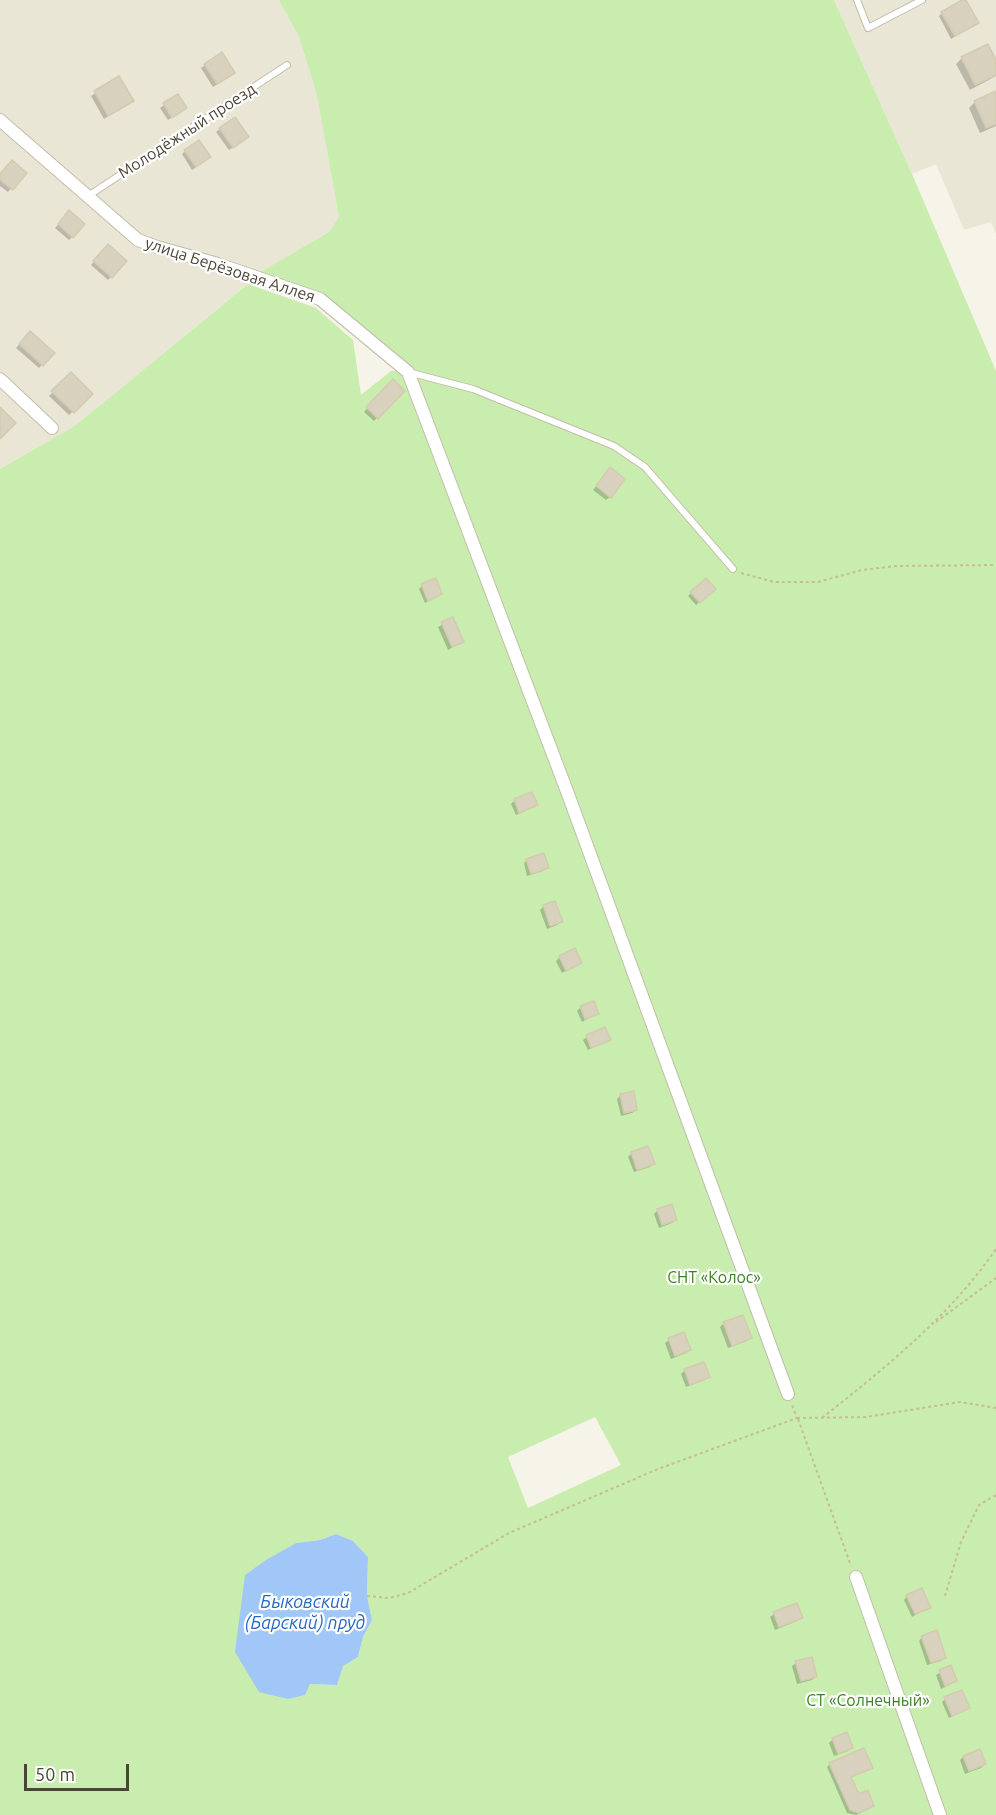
<!DOCTYPE html>
<meta charset="utf-8">
<style>
body{margin:0}
#map{position:relative;width:996px;height:1815px;overflow:hidden;background:#f6f3e8;font-family:Ubuntu,sans-serif}
canvas{display:block}
.scale{position:absolute;left:24px;top:1764px;width:105px;height:27px;box-sizing:border-box;border:3px solid #4a4536;border-top:0;padding-left:8px;font-size:18px;line-height:21px;white-space:nowrap;color:#4a4536;-webkit-text-stroke:4px #fff;paint-order:stroke}
</style>
<div id="map">
<canvas width="996" height="1815"></canvas>
<div class="scale">50 m</div>
</div>
<script>
const context = document.querySelector('canvas').getContext('2d');
context.lineJoin = 'round';
function paint(path, color) { context.fillStyle = color; context.fill(path, 'evenodd'); }
function strokePath(path, color, width, dash) { context.strokeStyle = color; context.lineWidth = width; context.lineCap = dash ? 'butt' : 'round'; context.setLineDash(dash || []); context.stroke(path); }
function drawText(font, color, halo, rows, align = 'center') {
  context.font = font + ' Ubuntu,sans-serif'; context.lineWidth = 4.5; context.setLineDash([]); context.textBaseline = 'middle'; context.strokeStyle = halo; context.fillStyle = color; for (const [text, x, y, turn = 0] of rows) {
    context.save(); context.translate(x, y); context.rotate((+turn || 0) * Math.PI / 180); context.textAlign = isNaN(turn) ? turn : align; if (halo) context.strokeText(text, 0, 0); context.fillText(text, 0, 0); context.restore();
  }
}
const residential = new Path2D(`
 M0,0h279l20,37 18,59 22,121 -10,15 -62,36 -191,157 -76,44z
 M834,0h162v234l-5,-12 -27,8 -28,-66 -24,10z`);
const green = new Path2D(`
 M279,0h555l78,174 84,197v1444h-996v-1346l76,-44 172,-141 68,24 37,32 8,55 30,-24h16l-87,-72 -65,-22 12,-9 62,-36 10,-15 -22,-121 -18,-59zM595,1417l26,48 -93,43 -20,-51zM336,1534l17,7 15,16 -1,39 5,24 -9,17 -5,20 -16,9 -5,19 -27,-1 -65,-98v-11l24,-16 27,-16 24,-3z`);
const water = new Path2D(`
 M336,1534l17,7 15,16 -1,39 5,24 -9,17 -5,20 -15,9 -6,19 -27,-1 -5,11 -17,4 -29,-7 -24,-40 10,-77 21,-15 30,-17 24,-3z`);
const shadow = new Path2D(`
 M942,13l35,10 -26,16 -12,-23z
 M962,58l34,5v13l-26,14 -14,-26z
 M205,65l25,11 -17,11 -12,-19z
 M119,78l13,23 -28,18 -13,-23z
 M996,93v33l-16,7 -11,-25 6,-6z
 M177,96l4,16 -13,8 -8,-12z
 M220,129l24,11 -15,10 -13,-18z
 M185,151l20,10 -13,9 -10,-16z
 M25,173l-17,19 -8,-6v-10z
 M66,216l6,21 -3,3 -14,-12z
 M108,246l17,15 -17,19 -17,-15z
 M30,333l22,20 -13,15 -23,-20z
 M71,374l20,20 -22,21 -20,-19z
 M393,382l10,9 -29,30 -10,-9z
 M607,473l3,24 -4,3 -13,-10z
 M706,580l8,9 -18,16 -8,-9z
 M422,586l19,8 -16,9 -6,-14z
 M452,619l10,23 -14,8 -10,-23z
 M515,800l21,5 -4,3 -16,7 -5,-11z
 M527,860l20,8 -4,3 -16,5 -3,-13z
 M544,906l17,16 -4,3 -10,4 -7,-19z
 M560,957l20,6 -18,10 -6,-12z
 M581,1007l16,7 -15,8 -5,-11z
 M587,1037l22,2 -21,11 -5,-10z
 M621,1095l15,15 -4,3 -11,3 -4,-17z
 M632,1153l21,10 -3,4 -16,5 -6,-15z
 M658,1210l17,10 -3,3 -13,5 -5,-14z
 M724,1323l26,15 -3,3 -19,7 -8,-21z
 M669,1340l20,10 -3,3 -15,6 -6,-16z
 M685,1370l23,7 -3,3 -19,7 -5,-13z
 M907,1596l22,11 -17,10 -8,-17z
 M796,1605l5,12 -4,4 -22,9 -5,-13 4,-3z
 M922,1637l23,20 -4,4 -14,4 -8,-24z
 M796,1663l20,13 -4,4 -15,4 -5,-18z
 M950,1667l6,14 -15,8 -5,-14z
 M945,1699l23,9 -19,10 -7,-16z
 M833,1739l18,9 -3,3 -14,5 -5,-13z
 M963,1757l22,7 -4,4 -16,6 -5,-14z
 M830,1764l41,3 -21,11 8,18 15,10 -4,3 -13,6 -9,-2 -20,-46z`);
const building = new Path2D(`
 M962,0h4l13,23 -24,13 -14,-24z
 M988,44l8,16v15l-21,10 -14,-28z
 M222,52l13,21 -18,11 -13,-20z
 M119,76l15,25 -26,15 -14,-25z
 M996,91v33l-10,4 -12,-27z
 M178,94l9,14 -15,10 -9,-15z
 M235,117l14,20 -16,11 -14,-20z
 M199,140l12,17 -15,10 -12,-17z
 M12,160l15,13 -14,17 -13,-10v-6z
 M69,210l16,14 -12,14 -15,-14z
 M108,244l19,17 -15,17 -19,-17z
 M30,331l25,22 -12,13 -24,-22z
 M71,372l22,22 -19,19 -23,-22z
 M393,379l12,12 -27,28 -12,-12z
 M0,407l16,16 -16,16z
 M610,467l15,12 -14,19 -15,-12z
 M436,578l6,16 -14,7 -7,-17z
 M706,578l10,11 -16,14 -10,-11z
 M453,617l11,25 -12,5 -11,-25z
 M532,792l6,13 -19,8 -5,-14z
 M544,853l5,15 -18,6 -5,-15z
 M555,901l8,21 -13,4 -7,-21z
 M575,948l7,15 -16,8 -7,-15z
 M594,1001l5,13 -14,5 -5,-13z
 M605,1027l6,13 -20,8 -5,-13z
 M634,1091l3,19 -13,3 -4,-19z
 M648,1146l7,18 -18,6 -6,-18z
 M672,1204l5,16 -15,5 -5,-16z
 M743,1315l9,23 -20,8 -9,-24z
 M684,1332l7,18 -16,6 -7,-18z
 M704,1362l6,15 -20,8 -6,-16z
 M922,1588l9,20 -16,6 -9,-19z
 M797,1603l6,15 -24,9 -6,-15z
 M937,1630l9,28 -15,5 -10,-27z
 M812,1657l5,20 -16,4 -6,-20z
 M951,1665l6,16 -12,5 -6,-16z
 M962,1690l8,18 -18,8 -8,-19z
 M847,1732l6,16 -15,6 -6,-16z
 M864,1748l9,20 -22,9 8,17 9,-4 6,16 -15,7 -9,-3 -21,-47z
 M980,1749l6,15 -17,7 -6,-15z`);
const path = new Path2D(`
 M741,573l33,9h44l44,-12 34,-4 100,-1
 M936,1322l60,-44
 M797,1418l69,-1 94,-15 36,6
 M822,1418c64,-51 127,-101 174,-169
 M798,1419l53,147
 M367,1596l22,2 19,-5 101,-60 149,-64 139,-51 -5,-13
 M945,1596l16,-54 18,-37 17,-10`);
const lane = new Path2D(`
 M857,0l11,28 54,-28
 M88,196l199,-131
 M408,372l65,17 141,57 31,21 88,102`);
const street = new Path2D(`
 M0,120l138,120 19,7 61,17 102,35 88,73 160,422 220,600
 M0,379l52,49
 M856,1577l84,238`);
const streetNames = [
 ["Молодёжный проезд",187,131,-33],
 ["улица Берёзовая Аллея",230,270,18]
];
const parkNames = [
 ["СНТ «Колос»",714,1278],
 ["СТ «Солнечный»",868,1701]
];
const waterNames = [
 ["Быковский",305,1602],
 ["(Барский) пруд",305,1623]
];
paint(residential, '#eae6d6');
paint(green, '#c8edae');
paint(water, '#a0c7f7');
paint(shadow, '#0003');
paint(building, '#d8d1bd');
strokePath(building, '#d4cbaf', 1.5);
strokePath(lane, '#c2bdaa', 8);
strokePath(street, '#c2bdaa', 14);
strokePath(path, '#c5bc9a', 2, [3, 3]);
strokePath(lane, '#fff', 6);
strokePath(street, '#fff', 12);
drawText('16px', '#4a4536', '#fff', streetNames);
drawText('16px', '#3a8223', '#fff', parkNames);
drawText('italic 18px', '#2469c1', '#fff', waterNames);
</script>
